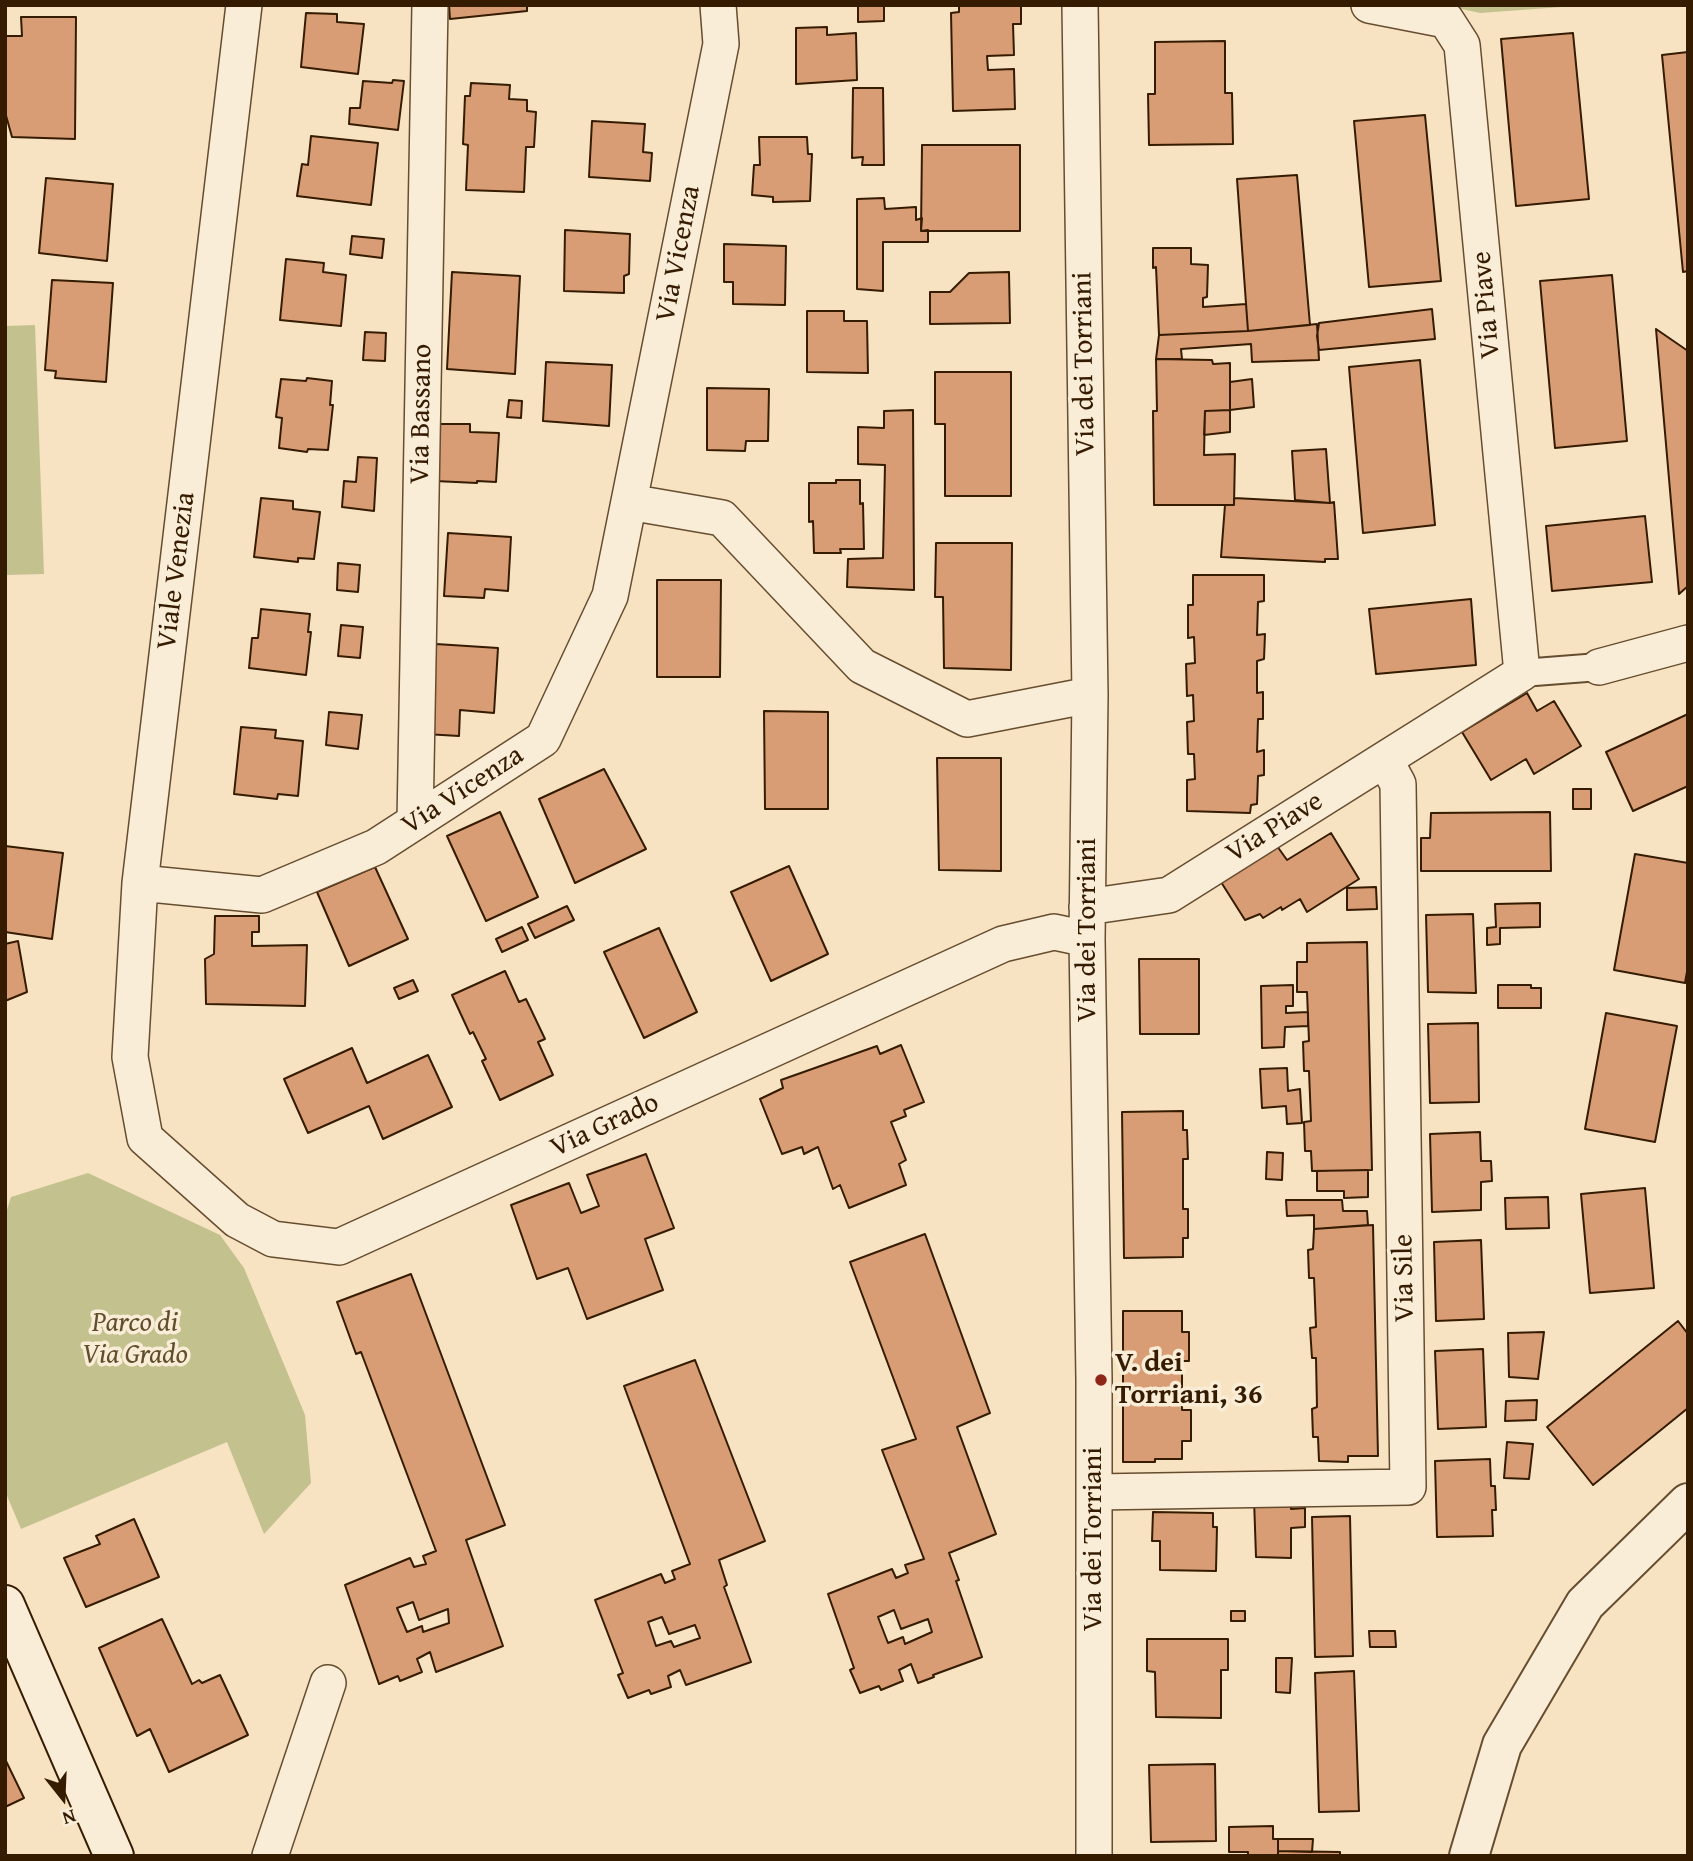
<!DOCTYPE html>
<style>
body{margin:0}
#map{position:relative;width:1693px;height:1861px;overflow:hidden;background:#f7e3c1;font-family:"Gentium Book Plus",serif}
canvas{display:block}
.frame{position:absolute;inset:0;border:7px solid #351b00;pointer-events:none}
.north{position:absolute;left:28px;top:1763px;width:70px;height:70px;-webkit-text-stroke:5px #faedd7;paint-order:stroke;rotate:162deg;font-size:19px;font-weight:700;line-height:28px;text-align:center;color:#351b00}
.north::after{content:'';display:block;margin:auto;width:24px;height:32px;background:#351b00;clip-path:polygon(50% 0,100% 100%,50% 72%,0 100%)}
</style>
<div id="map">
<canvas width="1693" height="1861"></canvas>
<div class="frame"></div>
<div class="north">N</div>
</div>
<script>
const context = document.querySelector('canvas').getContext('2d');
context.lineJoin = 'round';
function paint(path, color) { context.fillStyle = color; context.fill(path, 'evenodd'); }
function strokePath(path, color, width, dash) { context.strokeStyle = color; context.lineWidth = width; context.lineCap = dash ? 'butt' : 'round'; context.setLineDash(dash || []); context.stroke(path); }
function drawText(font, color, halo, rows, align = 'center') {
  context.font = font + ' "Gentium Book Plus",serif'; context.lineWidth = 7; context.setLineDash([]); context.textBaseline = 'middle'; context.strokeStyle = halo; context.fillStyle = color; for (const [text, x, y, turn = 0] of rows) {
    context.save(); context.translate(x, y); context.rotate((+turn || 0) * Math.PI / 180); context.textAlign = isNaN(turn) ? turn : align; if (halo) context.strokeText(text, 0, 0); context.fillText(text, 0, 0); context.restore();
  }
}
const green = new Path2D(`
 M1444,5h145l-109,8z
 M35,325l9,249 -39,1v-249z
 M88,1173l132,62 24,33 61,147 6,68 -47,51 -37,-92 -206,87 -16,-38v-275l6,-19z`);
const building = new Path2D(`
 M449,5h78v6l-77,8z
 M858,5h26v16l-26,1z
 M959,5h62v19h-8l1,31 -27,1 1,14 26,-1 1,40 -62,2 -2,-98 8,-1z
 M306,13l31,1v8l27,2 -6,50 -57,-7z
 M21,17h55l-1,122 -63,-2 -7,-25v-76h17z
 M827,27v8l29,-2 1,47 -61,4v-56z
 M1573,33l16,166 -73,7 -15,-167z
 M1225,41v52h7l1,51 -84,1 -1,-51h7v-52z
 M1688,52v219l-5,1 -21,-217z
 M393,80l11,1 -6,49 -49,-6 1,-16h10l3,-27 29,2z
 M471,83l39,2 -1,14 18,1v11l9,1 -2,35h-8l-2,45 -58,-2 2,-45 -5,-1 2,-48h5z
 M853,88h30l1,77h-22l1,-8 -11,1z
 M1425,115l16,166 -72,6 -15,-166z
 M592,121l53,3 -2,28 9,1 -2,28 -61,-4z
 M311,136l67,7 -7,62 -74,-9 5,-32 6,1z
 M759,137h48l1,17h4l-2,47 -37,1v-5l-21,-2 2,-30h6z
 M922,145h98v86h-99z
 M1297,175l13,150 -62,6 -11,-152z
 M46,178l67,6 -6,77 -68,-8z
 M884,198l1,11 31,-2v13l6,-2 -1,13 7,-1v12h-45v49l-26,-2v-90z
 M565,230l65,4 -1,40 -5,2v17l-60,-2z
 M352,236l32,3 -2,19 -32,-4z
 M724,244l62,2 -1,59 -52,-1v-22h-9z
 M1153,248h38v16l17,1 -1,32 -4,1v9l43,-3 2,27 -89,4 -3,-68 -3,1z
 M286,259l38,4 -1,9 23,3 -5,51 -61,-6z
 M452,272l68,4 -5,98 -68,-5z
 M1009,272l1,51 -80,1v-32h20l19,-19z
 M1612,275l15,166 -72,7 -15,-167z
 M52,280l61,3 -7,99 -51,-4 1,-7 -11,-1z
 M1432,309l3,30 -116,11 -2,-14 2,-13z
 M807,311h37v10h23l1,52 -61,-1z
 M1317,324l2,36 -67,2 -1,-18 -70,5 1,10h-26l3,-24 89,-4z
 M1656,329l32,22v235l-9,8z
 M365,332l21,1 -1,28 -22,-1z
 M1156,359l56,1 1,4 17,-1v47l-25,1 -1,44 31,-1 -1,51h-80l-1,-94h4z
 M1420,360l15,165 -72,8 -14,-166z
 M546,362l66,3 -3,61 -66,-5z
 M935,372h76v124h-66v-72h-10z
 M307,378l25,3 -2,24h3l-5,45 -20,-1 -1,3 -28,-4 3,-30 -6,-1 5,-38 25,2z
 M1252,379l2,28 -24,3v-28z
 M707,388l62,1 -1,52h-22l-1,10 -38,-1z
 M509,400l13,1 -1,17 -14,-1z
 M913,410l1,180 -67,-3 1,-28 35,-1 2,-93 -27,-1v-37l26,1v-17z
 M1230,410v22l-26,3 1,-24z
 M439,424h31v8l29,1 -3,49 -19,-1v2l-42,-2z
 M1326,449l4,54 -35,-3 -3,-49z
 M358,457l19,1 -3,53 -32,-4 2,-26 12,1z
 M836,480h24v24l3,-1 1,46h-24l1,4h-27l-1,-32 -4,1v-39h27z
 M261,498l32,3v8l27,3 -6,47 -16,-1v4l-44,-5z
 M1234,498l96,5 4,-1 4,57h-13v3l-104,-5 4,-52h9z
 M1645,516l7,66 -100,9 -6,-65z
 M448,533l63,4 -3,54 -23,-2 -1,9 -40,-2z
 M936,543h76l-1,127 -67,-2 -1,-71h-8z
 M338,563l22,2 -2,27 -21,-2z
 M1193,575h71v26l-6,1 -1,33 8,-1 -1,25 -7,2v32l6,-1v27h-5l-1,33 7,-2v25l-6,1 -1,28 -6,1 -1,8 -63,-2v-31l8,-1 -1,-25h-6l-1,-32 7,-1 -1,-26 -6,1 -1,-32 9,-1 -1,-26 -6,1v-33h5z
 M657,580h64l-1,97h-63z
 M1471,599l5,66 -100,9 -7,-65z
 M261,609l49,5 -2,18h3l-5,43 -57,-7 3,-30h6z
 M341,625l22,2 -3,31 -22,-2z
 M436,644l62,4 -4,65 -34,-3 -1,26 -34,-2z
 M1527,693l10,18 17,-10 27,45 -47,28 -8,-15 -35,21 -29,-48z
 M764,711l64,1v97h-63z
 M329,712l33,3 -4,34 -32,-4z
 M1688,714v72l-55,25 -27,-59z
 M241,727l35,3 -1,8 28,3 -5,55 -20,-2 -1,5 -43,-5z
 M937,758h64v113l-62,-1z
 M604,769l42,80 -71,34 -36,-84z
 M1573,789h18v20h-18z
 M500,812l38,85 -52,24 -39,-85z
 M1550,812l1,59h-130v-33h9l1,-25z
 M1331,833l28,46 -52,33 -7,-13 -18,11 -1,-3 -18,11 -3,-4 -15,6 -24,-38 56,-36 10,14z
 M5,846l58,7 -11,86 -47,-7z
 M1635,854l53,9v103l-3,17 -71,-13z
 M789,866l39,88 -57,27 -40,-89z
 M375,867l33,72 -59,27 -32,-74z
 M1376,887l1,22 -30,1v-22z
 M1540,903v24l-40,1v16l-13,1v-17l9,-1 -1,-23z
 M567,906l7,14 -39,18 -7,-14z
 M1473,914l3,79 -48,-1 -2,-77z
 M215,916h44v16h-7v14l55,-1 -2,61 -99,-2 -1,-45 9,-5z
 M522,927l6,13 -26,12 -6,-13z
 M659,928l38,84 -53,26 -40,-86z
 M18,941l9,51 -22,9v-57z
 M1367,942l5,228 -60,1 -1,-20h-6l-1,-29 7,-1 -2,-50h-5l-1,-29 6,-1 -2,-49h-10v-30h10v-19z
 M1139,959h60v75h-59z
 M505,971l14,31 7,-3 19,40 -7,3 15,33 -53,25 -18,-39 4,-2 -13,-27 -3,2 -18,-39z
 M413,980l5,11 -19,8 -5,-11z
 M1293,985v21h-7v7l22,-1v14l-23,1 -1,20 -22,1 -1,-62z
 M1498,985h33v3h10v20h-43z
 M1606,1013l71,13 -22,116 -70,-13z
 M1478,1023l1,79 -49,1 -2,-79z
 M901,1045l23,57 -20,8 2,6 -15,6 15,38 -7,4 7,21 -57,23 -9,-23 -7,4 -15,-42 -14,7 -2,-7 -20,7 -22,-55 23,-11 -2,-8 96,-34 3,8z
 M352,1048l15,35 61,-28 24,52 -69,32 -14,-33 -61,27 -24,-54z
 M1287,1068l1,23 12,-2 2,34 -15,1 -1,-18 -24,2 -2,-39z
 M1183,1111v19h4l1,29h-5v50h5v29h-5v19l-59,1 -2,-146z
 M1480,1132l1,29h10l1,20 -11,1v28l-49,2 -2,-78z
 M1267,1152l16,1 -1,27 -16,-1z
 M646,1154l28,74 -29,11 18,51 -76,29 -19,-51 -31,11 -26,-74 58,-22 12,30 18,-7 -12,-31z
 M1368,1170v27l-24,1v-7h-27v-20z
 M1645,1188l9,100 -64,5 -9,-99z
 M1548,1197l1,31 -43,1 -1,-31z
 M1286,1200h56l1,11h24l1,14 -54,4v-14l-27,1z
 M1373,1225l5,231h-30v6l-29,-1 -1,-24h-5l-1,-28 5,-2 -1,-49h-4l-2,-30 6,-1 -2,-49h-5l-1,-28 5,-1 1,-20z
 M925,1234l65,179 -33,14 39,107 -47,19 10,27 -3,1 26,76 -49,18 1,2 -16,6 -7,-19 -12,6 4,11 -22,9 -2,-4 -19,7 -10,-23 4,-2 -26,-74 64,-25 4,9 12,-5 -3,-8 19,-6 -42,-109 34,-11 -66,-177zM894,1610l7,19 27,-10 4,13 -27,12 -2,-7 -15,6 -10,-26z
 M1481,1240l3,79 -48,2 -2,-79z
 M411,1274l94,251 -39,15 37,106 -67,26 -6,-20 -13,7 5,13 -22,9 -2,-5 -19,8 -34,-99 65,-27 4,9 12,-3 -3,-8 13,-5 -75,-199 -5,2 -19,-52zM413,1602l6,18 29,-11 1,14 -26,9 -1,-6 -15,6 -10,-24z
 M1123,1311h59v21h7v29h-7v49h9v31h-9v18h-27v3h-32z
 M1678,1321l10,13v74l-95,77 -46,-58z
 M1544,1332l-6,47 -29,-2 -1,-44z
 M1483,1349l3,78 -48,2 -3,-78z
 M695,1360l70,181 -46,19 8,25 -3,2 27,75 -65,23 -6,-15 -12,6 3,11 -20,7 -2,-4 -21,8 -10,-23 5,-2 -28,-73 66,-26 4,9 10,-4 -3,-8 18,-7 -66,-178zM662,1617l7,17 26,-9 5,13 -26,9 -3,-6 -15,5 -8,-24z
 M1537,1400l-1,20 -31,1 1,-20z
 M1507,1442l26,2 -4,35 -25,-1z
 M1490,1459l1,27h4l1,24h-4l1,26 -56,1 -2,-76z
 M1254,1499h36l1,10 14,-1v19l-14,1v30l-35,-1z
 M1153,1512l60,1v14h4l-1,44 -56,-1v-29h-8z
 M1350,1516l3,140 -38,1 -3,-140z
 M134,1519l25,58 -73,30 -22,-49 36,-14 -4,-8z
 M1231,1611h14v10h-14z
 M162,1619l30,65 7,-4 3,3 18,-8 28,60 -79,37 -19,-43 -13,7 -38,-88z
 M1369,1631h26l1,16h-26z
 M1147,1639h81v31h-7v48l-65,-1 -1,-45 -8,-1z
 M1276,1658h16l-2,35 -14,-1z
 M1354,1671l5,140 -40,1 -4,-139z
 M5,1759l19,39 -19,9z
 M1215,1764l1,77 -65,1 -2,-77z
 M1273,1826v13h5v17h-30v-4h-19v-25z
 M1278,1839h35l-1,13 -34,-1z
 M1278,1851l62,1v4h-62z`);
const pedestrian = new Path2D(`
 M1522,673l77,-6`);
const minor = new Path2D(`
 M244,5l-104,878 -10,174 15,81 92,82 36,19 66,8 664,-303 51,-12 33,7
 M1080,5l10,690 -3,244 7,440v477
 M629,502l93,16 140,148 105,53 123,-24
 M1599,667l89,-24
 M415,822l15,-817
 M140,883l122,12 114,-48 167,-108 67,-143 111,-552 -3,-39
 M1087,907l82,-12 353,-222 -60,-628 -16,-25 -77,-15
 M1095,1492l313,-5 -10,-703 -13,-24
 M270,1856l58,-173`);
const tertiary = new Path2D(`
 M1469,1856l33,-111 83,-141 103,-101`);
const secondary = new Path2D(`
 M5,1605l109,251`);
const markers = [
 [1101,1380,7,"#8f2418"]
];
const streetNames = [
 ["Via Vicenza",679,254,-79],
 ["Via Piave",1487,305,-95],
 ["Via dei Torriani",1085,364,-91],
 ["Via Bassano",422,414,-89],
 ["Viale Venezia",177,571,-83],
 ["Via Vicenza",463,791,-33],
 ["Via Piave",1275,828,-32],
 ["Via dei Torriani",1088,930,-90],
 ["Via Grado",605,1126,-25],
 ["Via Sile",1405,1278,-91],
 ["Via dei Torriani",1094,1539,-90]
];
const parkNames = [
 ["Parco di",135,1324],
 ["Via Grado",135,1356]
];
const poiNames = [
 ["V. dei",1115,1364],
 ["Torriani, 36",1115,1396]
];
paint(green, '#c3c18e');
paint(building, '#d89d75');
strokePath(building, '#351b00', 2);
strokePath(pedestrian, '#664d30', 30);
strokePath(minor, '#664d30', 38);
strokePath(tertiary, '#664d30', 42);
strokePath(secondary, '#351b00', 42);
strokePath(pedestrian, '#faedd7', 26);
strokePath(minor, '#faedd7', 35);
strokePath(tertiary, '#faedd7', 38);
strokePath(secondary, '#faedd7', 38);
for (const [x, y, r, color] of markers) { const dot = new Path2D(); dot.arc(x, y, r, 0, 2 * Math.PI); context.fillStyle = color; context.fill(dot); strokePath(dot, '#faedd7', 2.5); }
drawText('28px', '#351b00', '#faedd7', streetNames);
drawText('italic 28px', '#604d2b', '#faedd7', parkNames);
drawText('bold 28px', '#351b00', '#faedd7', poiNames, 'left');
</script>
